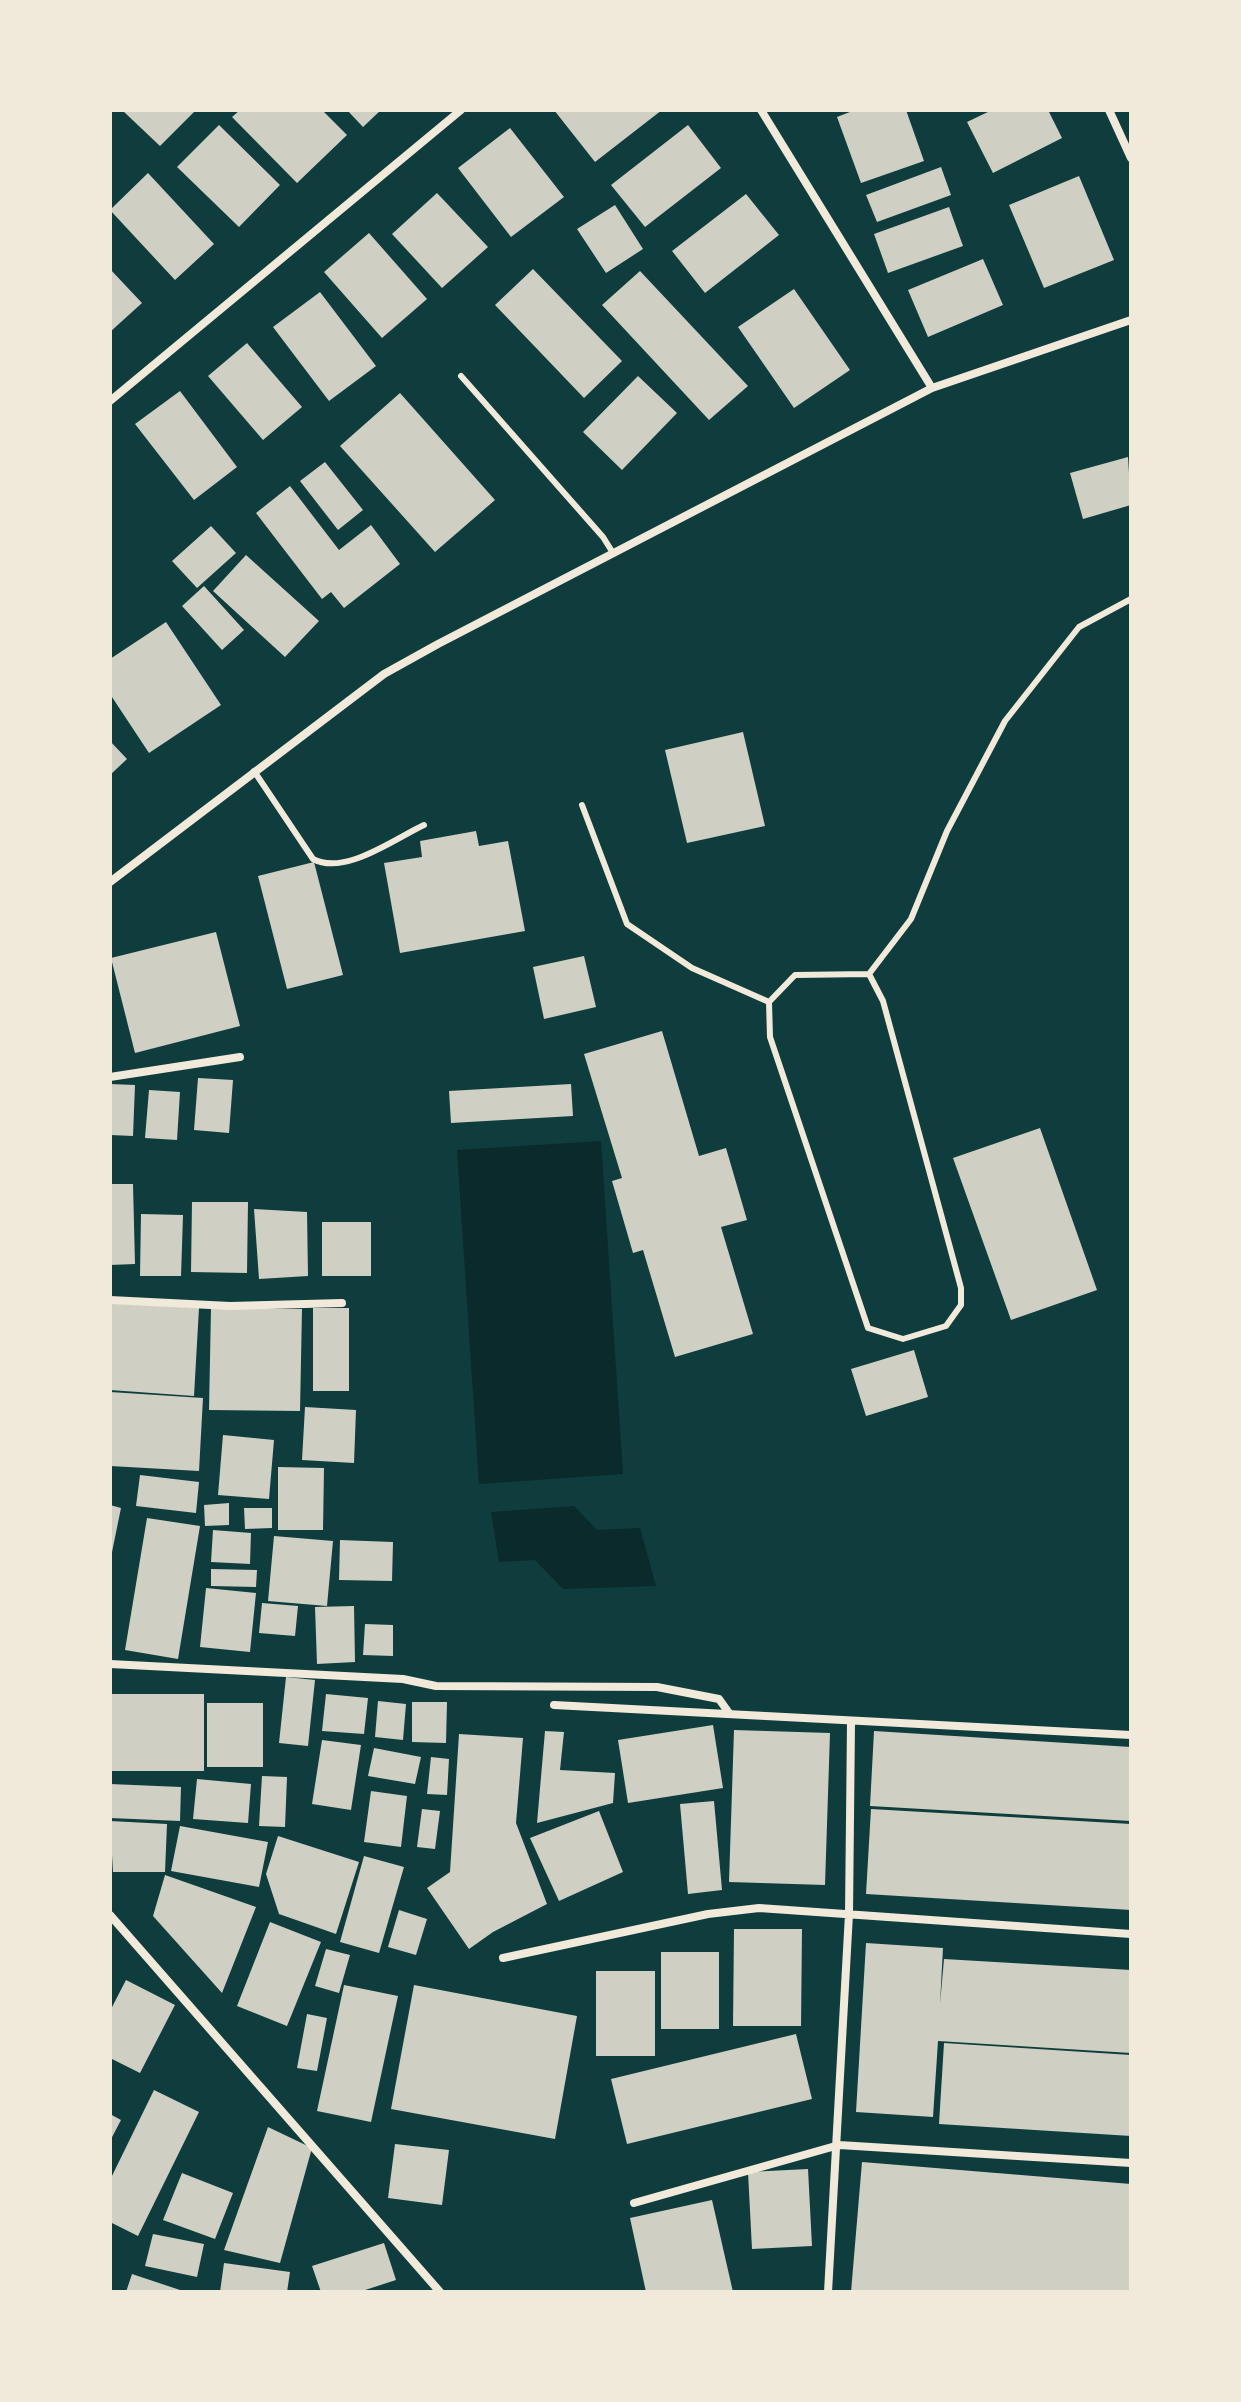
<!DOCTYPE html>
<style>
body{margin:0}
#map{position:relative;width:1241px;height:2402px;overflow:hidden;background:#0f3d3e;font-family:Montserrat,sans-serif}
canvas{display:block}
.frame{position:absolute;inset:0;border:112px solid #f1e9da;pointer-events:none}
</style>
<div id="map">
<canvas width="1241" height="2402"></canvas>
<div class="frame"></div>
</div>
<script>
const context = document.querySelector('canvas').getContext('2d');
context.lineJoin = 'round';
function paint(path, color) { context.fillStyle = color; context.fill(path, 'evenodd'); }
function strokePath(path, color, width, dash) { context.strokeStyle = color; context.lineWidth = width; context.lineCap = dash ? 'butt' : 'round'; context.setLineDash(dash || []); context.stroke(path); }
const water = new Path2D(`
 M601,1141l22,333 -144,10 -22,-334z
 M574,1506l23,24 43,-2 16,58 -93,3 -28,-29 -36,2 -8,-50z`);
const building = new Path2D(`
 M122,110h74l-36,36z
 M240,110h82l25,25 -50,48 -65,-66z
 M347,110h34l-18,17z
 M554,110h108l-67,52z
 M855,110h51l18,51 -63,22 -24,-66z
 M992,110h56l14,28 -69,35 -26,-51z
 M219,125l61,60 -41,42 -62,-60z
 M688,125l33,43 -76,59 -34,-42z
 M510,128l54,69 -53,40 -53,-69z
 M941,167l10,28 -74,27 -11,-27z
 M148,173l66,71 -39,36 -65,-70z
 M1079,176l35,84 -70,28 -35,-83z
 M437,193l51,54 -46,41 -50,-54z
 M746,194l33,41 -74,58 -33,-42z
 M615,205l28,44 -37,24 -29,-44z
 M949,207l14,39 -75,27 -14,-39z
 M369,233l58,66 -45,39 -58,-66z
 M983,259l20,46 -75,32 -20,-47z
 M110,269l32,34 -32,29z
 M533,269l89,92 -38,37 -89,-93z
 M640,271l108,115 -39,34 -107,-115z
 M794,289l56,81 -56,38 -56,-81z
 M320,292l56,74 -47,35 -56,-74z
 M247,343l55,64 -39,33 -55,-64z
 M638,376l39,37 -55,57 -39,-38z
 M180,391l57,76 -43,33 -59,-76z
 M400,393l95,107 -60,52 -95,-106z
 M1128,457l3,48 -48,14 -13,-46z
 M325,462l38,48 -25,20 -38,-49z
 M290,486l49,64 32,-25 29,39 -56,44 -13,-16 -9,7 -66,-86z
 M211,526l25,27 -39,35 -25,-27z
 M246,555l73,66 -34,36 -72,-66z
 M204,586l40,44 -22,20 -40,-44z
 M166,622l55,83 -72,48 -39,-59v-35z
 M743,732l22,94 -78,17 -22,-93z
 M110,741l17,18 -17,16z
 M476,831l3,15 29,-5 17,90 -125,22 -16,-90 38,-6 -2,-16z
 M314,862l29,113 -56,14 -29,-113z
 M216,932l24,94 -105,27 -24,-95z
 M584,956l12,51 -52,12 -11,-52z
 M662,1031l37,125 27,-8 21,72 -26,7 32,107 -78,23 -32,-107 -10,3 -21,-72 10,-3 -38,-124z
 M198,1078l35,2 -4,53 -35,-3z
 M110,1084l25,1 -2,51 -23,-1z
 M571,1084l2,32 -122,7 -2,-32z
 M149,1090l31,2 -3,48 -32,-2z
 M1040,1128l57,162 -86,30 -58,-162z
 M110,1184h23l2,80 -25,1z
 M192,1202h56l-1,71 -56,-1z
 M254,1209l53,3 1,64 -49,3z
 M141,1214l42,1 -2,61h-41z
 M322,1222h49v54h-49z
 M110,1302l89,6 -5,88 -84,-6z
 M211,1308l91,1 -2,102 -91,-1z
 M313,1308h36v83h-36z
 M914,1350l14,47 -62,19 -15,-47z
 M110,1392l93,6 -4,73 -89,-5z
 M305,1407l51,3 -2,53 -52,-3z
 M223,1435l51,5 -5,59 -51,-4z
 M278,1467l46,1 -1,62h-45z
 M140,1475l59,7 -3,31 -60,-7z
 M229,1503v22l-24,1 -1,-21z
 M110,1505l11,3 -10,49h-1z
 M244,1508h28v20l-27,1z
 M147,1518l53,8 -22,133 -53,-9z
 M213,1530l38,3 -1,31 -39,-2z
 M274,1536l59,5 -6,65 -59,-5z
 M340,1540l53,2 -1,39 -53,-1z
 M211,1569l46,1 -1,17 -45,-1z
 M206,1588l50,5 -6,59 -50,-5z
 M262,1603l36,3 -3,30 -36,-3z
 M354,1606l1,56 -38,2 -2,-57z
 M365,1624l28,1v31l-30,-1z
 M286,1677l29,3 -7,66 -29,-3z
 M110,1694h94v77h-94z
 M326,1694l42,4 -4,36 -42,-3z
 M378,1701l28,3 -3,36 -28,-3z
 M412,1702h35l-1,41 -34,-1z
 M207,1703h56v64h-56z
 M713,1725l10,63 -95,15 -10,-63z
 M734,1730l96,3 -5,152 -96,-3z
 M545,1731l19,1 -4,38 55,3 -2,30 -76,20z
 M874,1731l257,16v74l-261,-15z
 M459,1734l64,4 -7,85 31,81 -54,28 -24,17 -42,-61 23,-16z
 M322,1740l39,5 -10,65 -39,-6z
 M374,1748l47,9 -6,27 -47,-8z
 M431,1757l18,2 -2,36 -20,-1z
 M262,1776l25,1 -2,50 -26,-1z
 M197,1779l54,5 -3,39 -55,-4z
 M110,1784l71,3 -1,34 -70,-3z
 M371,1791l36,5 -6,51 -37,-5z
 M714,1801l8,89 -34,4 -8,-90z
 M422,1809l18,2 -5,38 -18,-2z
 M871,1809l260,15v86l-265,-16z
 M599,1811l24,61 -64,29 -29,-63z
 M110,1821l57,3 -2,48h-52z
 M180,1826l88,16 -9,45 -88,-16z
 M278,1836l81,26 -23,72 -57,-20 -13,-40z
 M364,1856l40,11 -25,86 -39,-11z
 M165,1875l91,32 -34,86 -69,-77z
 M399,1910l28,9 -11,36 -28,-8z
 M270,1922l51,20 -34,84 -50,-20z
 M734,1929h68l-1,97h-68z
 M866,1943l77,5 -3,56 4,-45 187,11v83l-193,-12 -5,76 -77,-5z
 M326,1949l24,6 -11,38 -24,-7z
 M661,1952h58v77h-58z
 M596,1971h59v85h-59z
 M126,1980l49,25 -35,68 -30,-15v-47z
 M344,1985l54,11 -27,126 -54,-11z
 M414,1985l163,31 -22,123 -164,-30z
 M307,2014l20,4 -10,53 -20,-3z
 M796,2034l16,65 -185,45 -16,-65z
 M944,2043l187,12v81l-192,-12z
 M154,2090l45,22 -61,124 -28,-14v-42z
 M110,2114l11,6 -11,21z
 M268,2127l44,21 -32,115 -56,-13z
 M395,2144l54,6 -7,55 -54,-7z
 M862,2162l269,22v108h-280z
 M808,2169l4,77 -60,3 -4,-77z
 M182,2173l51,20 -18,46 -52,-19z
 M712,2200l21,92h-87l-16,-74z
 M153,2234l51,10 -7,33 -52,-11z
 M384,2243l12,37 -37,12h-38l-9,-26z
 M224,2263l66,9 -3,20h-67z
 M132,2274l51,17v1h-57z`);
const service = new Path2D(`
 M461,376l142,161 10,16
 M254,771l59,88c32,17 81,-20 111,-34
 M582,805l45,119 65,44 77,34
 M869,974l14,27 78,287v17l-15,21 -43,13 -35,-11 -98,-291 -1,-35 26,-27z
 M869,974l42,-55 36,-88 58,-110 74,-94 52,-28`);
const minor = new Path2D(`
 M761,110l171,278
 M1109,110l22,48
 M110,401l351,-291
 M110,882l274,-208 54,-30 494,-256 199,-68
 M110,1077l130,-20
 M110,1300l120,6 112,-3
 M110,1664l293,15 33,7 221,1 62,12 10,14
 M554,1705l577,30
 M110,1915l330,377
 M503,1958l205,-44 51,-6 372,26
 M634,2203l205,-58 292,18
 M828,2292l21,-378 2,-192`);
paint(water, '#0a2a2b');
paint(building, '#cfcfc3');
strokePath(service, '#f1e9da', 6);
strokePath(minor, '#f1e9da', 8);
</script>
